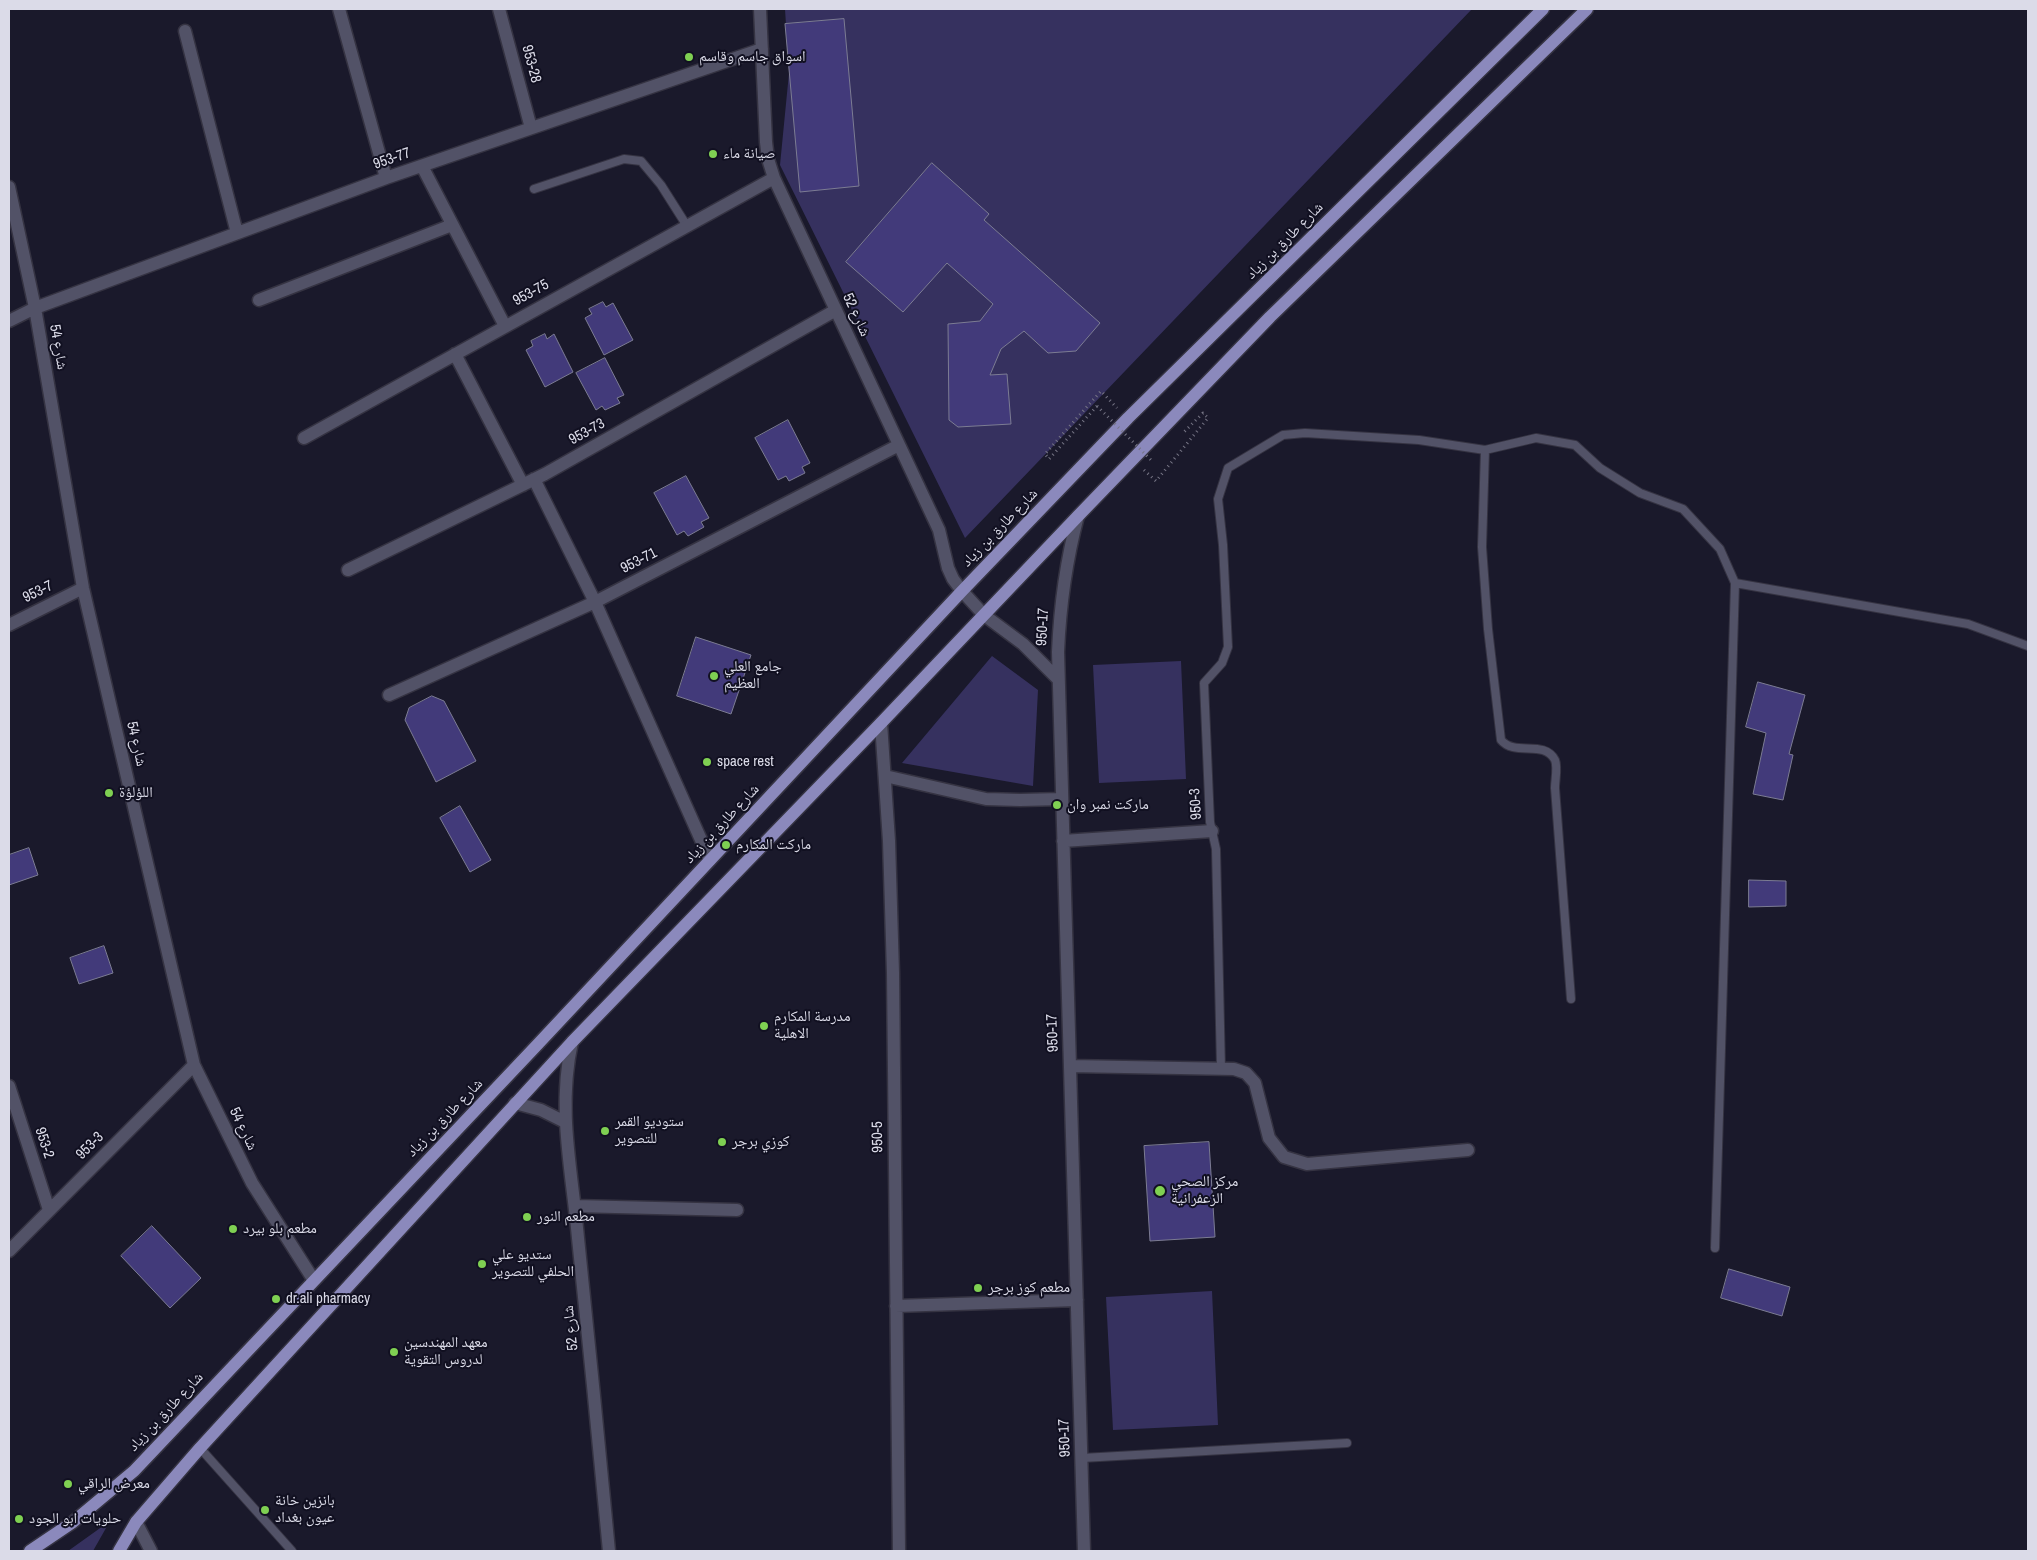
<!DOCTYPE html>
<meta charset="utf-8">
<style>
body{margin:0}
#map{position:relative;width:2037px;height:1560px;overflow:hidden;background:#1a192b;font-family:"Archivo Narrow",sans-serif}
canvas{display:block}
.frame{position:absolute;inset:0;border:10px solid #dbdbe8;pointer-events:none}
</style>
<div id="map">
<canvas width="2037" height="1560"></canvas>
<div class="frame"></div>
</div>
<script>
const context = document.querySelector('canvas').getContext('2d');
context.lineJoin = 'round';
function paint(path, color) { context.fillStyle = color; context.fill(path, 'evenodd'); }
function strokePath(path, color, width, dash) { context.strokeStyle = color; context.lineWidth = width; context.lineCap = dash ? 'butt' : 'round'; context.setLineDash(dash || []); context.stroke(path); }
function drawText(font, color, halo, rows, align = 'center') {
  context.font = font + ' "Archivo Narrow","Noto Naskh Arabic",sans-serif'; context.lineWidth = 4; context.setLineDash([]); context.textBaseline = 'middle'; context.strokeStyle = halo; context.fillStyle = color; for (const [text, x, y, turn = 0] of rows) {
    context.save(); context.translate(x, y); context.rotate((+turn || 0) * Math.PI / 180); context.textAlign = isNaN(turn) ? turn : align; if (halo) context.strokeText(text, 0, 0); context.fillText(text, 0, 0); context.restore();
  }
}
const green = new Path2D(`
 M785,9h687l-507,529 -185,-373 9,-92z
 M992,656l46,34 -5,96 -131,-23z
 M1181,661l5,118 -87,4 -6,-118z
 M1212,1291l6,134 -105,5 -7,-133z
 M110,1521l-17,30h-25z`);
const building = new Path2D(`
 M844,19l15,167 -59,6 -15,-168z
 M932,163l57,51 -5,6 116,103 -24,28 -28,2 -24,-22 -23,18 -11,26 17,-1 4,50 -53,3 -9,-7 -1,-96 32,-3 13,-17 -46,-41 -44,49 -57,-50z
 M603,302l3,5 7,-4 20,37 -29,15 -19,-37 7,-4 -3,-5z
 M545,334l2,5 7,-5 19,38 -28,15 -19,-37 7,-4 -2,-5z
 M605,358l19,37 -7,3 3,5 -15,7 -3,-4 -6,4 -20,-37z
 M788,420l22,43 -8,4 3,6 -16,8 -3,-5 -8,4 -23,-42z
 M686,476l23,42 -8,4 3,5 -16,9 -4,-5 -7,4 -23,-42z
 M696,637l55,18 -20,59 -54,-18z
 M1758,682l47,13 -16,59 4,1 -10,45 -30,-6 13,-61 -20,-6z
 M432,696l12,5 32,60 -40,21 -31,-62 4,-12z
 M460,806l31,54 -21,12 -30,-54z
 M29,848l9,27 -29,10v-30z
 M1749,880l37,1v25l-37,1z
 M104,946l9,27 -34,11 -9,-26z
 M1209,1142l6,95 -65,4 -6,-95z
 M152,1226l49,52 -31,30 -49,-52z
 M1729,1269l61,18 -8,29 -61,-18z`);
const path = new Path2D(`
 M1097,406l-48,53 -4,-5 56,-63 16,17
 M1144,470l12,11 52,-63 -5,-5 -19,19`);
const lane = new Path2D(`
 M534,189l90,-30 17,2 20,24 26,41
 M1485,450l-3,97 6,82 13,111c14,17 43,-1 54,20 3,7 0,20 0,28l16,211
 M1221,1069l-5,-220 -6,-27 -6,-139 18,-20 6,-16 -5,-102 -5,-46 10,-31 55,-33 22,-2 114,7 66,10 51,-12 39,7 25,23 40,25 43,16 37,40 15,34 233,41 60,22
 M1715,1248l20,-665
 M200,1448l92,103
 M1082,1458l265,-15`);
const street = new Path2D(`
 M339,9l47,169
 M499,9l32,119
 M760,9l6,133 2,17 6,19 165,352 9,38 5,11 9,12 22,24 39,29 35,35
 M185,31l52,202
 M422,166l83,160
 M9,187l26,121 48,280 111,477 58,118 61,96
 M259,300l193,-75
 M9,321l26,-13 351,-130 376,-129
 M455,354l68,131
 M304,438l470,-260
 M534,479l61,123 115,258
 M1078,516c-12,45 -18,89 -20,136l26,899
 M348,570l197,-96 291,-164
 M9,625l74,-37
 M389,695l206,-93 304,-157
 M881,723l8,118 4,132 6,578
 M885,776l101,23 34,1 42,-1
 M1063,841l149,-10
 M572,1042c-15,67 0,129 6,196 11,104 21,209 31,313
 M1070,1066l164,3 12,4 9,10 14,55 15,19 23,7 161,-14
 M9,1086l40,124
 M515,1103l26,7 24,12
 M575,1206l162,4
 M9,1251l185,-186
 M896,1306l181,-6
 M136,1522l15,29`);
const primary = new Path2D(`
 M30,1551l43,-29 61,-51 404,-427 424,-453 166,-173 415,-409
 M119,1551l17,-29 64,-74 372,-406 309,-319 197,-207 192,-199 317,-308`);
const pathBridge = new Path2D(`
 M1097,406l56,56`);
const markers = [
 [689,57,5,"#7fd052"],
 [713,154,5,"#7fd052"],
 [714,676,5,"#7fd052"],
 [707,762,5,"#7fd052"],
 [109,793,5,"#7fd052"],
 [1057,805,5,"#7fd052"],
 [726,845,5,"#7fd052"],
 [764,1026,5,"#7fd052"],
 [605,1131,5,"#7fd052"],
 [722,1142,5,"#7fd052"],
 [1160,1191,6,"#7fd052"],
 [527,1217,5,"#7fd052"],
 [233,1229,5,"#7fd052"],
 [482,1264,5,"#7fd052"],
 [978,1288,5,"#7fd052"],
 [276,1299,5,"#7fd052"],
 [394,1352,5,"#7fd052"],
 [68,1484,5,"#7fd052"],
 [265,1510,5,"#7fd052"],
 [19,1519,5,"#7fd052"]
];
const poiNames = [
 ["اسواق جاسم وقاسم",699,57],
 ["صيانة ماء",723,154],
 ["جامع العلي",724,667],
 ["العظيم",724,684],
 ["space rest",717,762],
 ["اللؤلؤة",119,793],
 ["ماركت نمبر وان",1067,805],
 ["ماركت المكارم",736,845],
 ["مدرسة المكارم",774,1017],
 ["الاهلية",774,1034],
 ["ستوديو القمر",615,1122],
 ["للتصوير",615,1139],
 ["كوزي برجر",732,1142],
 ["مركز الصحي",1171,1182],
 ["الزعفرانية",1171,1199],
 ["مطعم النور",537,1217],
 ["مطعم بلو بيرد",243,1229],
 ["ستديو علي",492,1255],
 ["الحلفي للتصوير",492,1272],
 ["مطعم كوز برجر",988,1288],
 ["dr.ali pharmacy",286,1299],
 ["معهد المهندسين",404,1343],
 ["لدروس التقوية",404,1360],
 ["معرض الراقي",78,1484],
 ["بانزين خانة",275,1501],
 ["عيون بغداد",275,1518],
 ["حلويات ابو الجود",29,1519]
];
const streetNames = [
 ["953-28",531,64,75],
 ["953-77",392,159,-19],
 ["شارع طارق بن زياد",1285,241,-45],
 ["953-75",531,293,-29],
 ["شارع 52",856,315,65],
 ["شارع 54",58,347,80],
 ["953-73",587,432,-29],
 ["شارع طارق بن زياد",1000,528,-46],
 ["953-71",639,561,-27],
 ["953-7",38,592,-26],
 ["950-17",1043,627,-87],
 ["شارع 54",136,744,77],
 ["950-3",1196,804,-94],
 ["شارع طارق بن زياد",722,824,-47],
 ["950-17",1053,1033,-92],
 ["شارع طارق بن زياد",445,1118,-46],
 ["شارع 54",243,1129,64],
 ["950-5",878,1137,-91],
 ["953-2",44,1143,72],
 ["953-3",90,1146,-45],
 ["شارع 52",571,1328,-96],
 ["شارع طارق بن زياد",166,1412,-47],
 ["950-17",1065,1438,-92]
];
paint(green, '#36315f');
paint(building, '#423a7a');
strokePath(building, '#7c7c93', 1);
strokePath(lane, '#353342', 10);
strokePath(street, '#353342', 15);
strokePath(primary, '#353342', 15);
strokePath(path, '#777686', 3, [1, 4]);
strokePath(lane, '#525267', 8);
strokePath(street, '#525267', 12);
strokePath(primary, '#8b89bc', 12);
strokePath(pathBridge, '#777686', 3, [1, 4]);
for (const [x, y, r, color] of markers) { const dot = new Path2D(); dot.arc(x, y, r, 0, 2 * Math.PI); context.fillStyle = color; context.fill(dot); strokePath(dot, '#111021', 2); }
drawText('15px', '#dbdbe8', '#111021', poiNames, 'left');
drawText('15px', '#dbdbe8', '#111021', streetNames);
</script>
